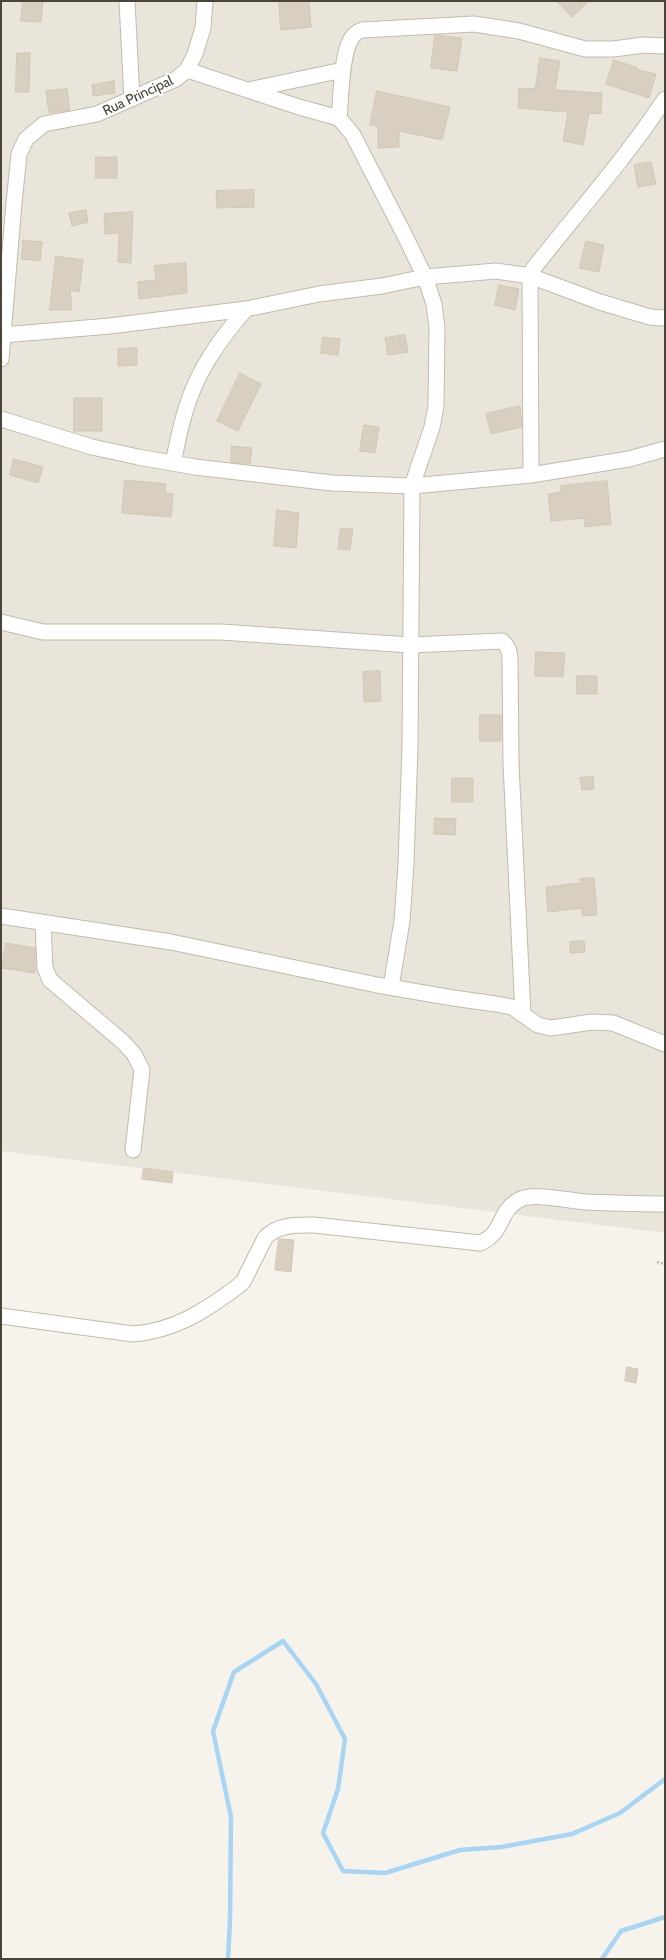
<!DOCTYPE html>
<style>
body{margin:0}
#map{position:relative;width:666px;height:1960px;overflow:hidden;background:#f6f3ec;font-family:Cabin,sans-serif}
canvas{display:block}
.frame{position:absolute;inset:0;border:2px solid #4b4439;pointer-events:none}
</style>
<div id="map">
<canvas width="666" height="1960"></canvas>
<div class="frame"></div>
</div>
<script>
const context = document.querySelector('canvas').getContext('2d');
context.lineJoin = 'round';
function paint(path, color) { context.fillStyle = color; context.fill(path, 'evenodd'); }
function strokePath(path, color, width, dash) { context.strokeStyle = color; context.lineWidth = width; context.lineCap = dash ? 'butt' : 'round'; context.setLineDash(dash || []); context.stroke(path); }
function drawText(font, color, halo, rows, align = 'center') {
  context.font = font + ' Cabin,sans-serif'; context.lineWidth = 4; context.setLineDash([]); context.textBaseline = 'middle'; context.strokeStyle = halo; context.fillStyle = color; for (const [text, x, y, turn = 0] of rows) {
    context.save(); context.translate(x, y); context.rotate((+turn || 0) * Math.PI / 180); context.textAlign = isNaN(turn) ? turn : align; if (halo) context.strokeText(text, 0, 0); context.fillText(text, 0, 0); context.restore();
  }
}
const residential = new Path2D(`
 M1,1h664v1232l-664,-82z`);
const stream = new Path2D(`
 M228,1959l2,-39 1,-103 -18,-86 21,-59 49,-31 33,43 29,55 -7,50 -15,44 20,38 42,2 75,-23 41,-3 71,-13 48,-21 45,-34
 M602,1959l19,-28 44,-14`);
const building = new Path2D(`
 M23,1h20l-2,21 -20,-1z
 M279,1h30l2,26 -30,3z
 M557,1h32l-17,16z
 M435,35l27,3 -5,33 -26,-3z
 M17,53h13l-1,39h-13z
 M540,58l20,3 -5,29 47,3 -1,21 -12,-1 -6,32 -20,-4 5,-29 -50,-4 1,-20 16,1z
 M614,60l24,8v2l18,4 -7,24 -43,-14z
 M114,81l1,12 -22,3 -1,-11z
 M67,89l3,21 -21,3 -3,-22z
 M377,91l73,16 -8,33 -43,-9v16l-21,1v-22l-8,-1z
 M96,157h21v21h-21z
 M651,162l5,22 -18,3 -4,-22z
 M254,190v17l-37,1 -1,-17z
 M86,210l2,12 -16,4 -3,-13z
 M133,212l-2,51 -13,-1 1,-29 -14,1 -1,-20z
 M23,240l19,2 -2,19 -18,-2z
 M586,241l18,4 -5,27 -19,-4z
 M56,256l27,4 -4,32 -9,-2 2,20h-22z
 M186,263l1,30 -48,6 -1,-17 18,-2 -2,-14z
 M499,285l20,4 -4,21 -20,-5z
 M405,335l3,17 -20,3 -3,-17z
 M323,337l17,2 -2,16 -17,-2z
 M137,348v17l-19,1v-17z
 M240,373l21,11 -23,47 -21,-10z
 M74,398h28v33h-28z
 M520,406l2,21 -31,7 -5,-20z
 M364,425l15,2 -4,26 -15,-2z
 M232,446l20,2 -2,16 -19,-2z
 M14,459l29,8 -5,16 -28,-8z
 M125,480l41,4 -1,9 8,1 -2,23 -49,-4z
 M607,481l4,43 -26,3 -1,-9 -33,3 -3,-27 13,-2v-6z
 M277,510l22,3 -3,35 -22,-2z
 M341,528l12,1 -3,21 -12,-1z
 M536,652l29,1 -2,24 -28,-1z
 M380,671l1,30 -17,1 -1,-30z
 M577,676h20v18h-20z
 M480,715h21v26h-21z
 M593,777l1,12 -12,1 -2,-12z
 M452,778h21v24h-21z
 M435,818l21,1 -1,16 -21,-1z
 M594,878l3,37 -15,1v-8l-34,4 -2,-25 35,-4 -1,-4z
 M584,941l1,11 -15,1v-11z
 M6,943l29,5v25l-33,-5z
 M144,1168l29,4 -1,11 -30,-4z
 M279,1239l15,1 -3,32 -16,-2z
 M627,1367l11,2 -2,14 -11,-2z`);
const path = new Path2D(`
 M657,1262l8,2`);
const minor = new Path2D(`
 M127,1l5,98
 M187,70l112,37 40,11 14,17 51,99 21,43 9,27 3,24 -1,78 -4,21 -20,59 -2,261 -4,117 -4,57 -11,66
 M248,90l95,-20
 M339,118c2,-19 2,-70 15,-83 2,-2 5,-4 8,-5l112,-6 45,7 66,18h28l31,-4 21,1
 M3,335l107,-9 136,-17 73,-15 63,-8 43,-9 71,-6 34,5 70,26 50,15 11,1 4,-1
 M1,359l13,-156 5,-49 7,-15 18,-15 53,-10 79,-35 11,-9 8,-16 8,-26 2,-27
 M1,419l91,28 46,10 57,10 137,16 80,3 119,-11 98,-16 36,-10
 M173,463c4,-18 7,-36 13,-54 11,-38 34,-70 60,-100
 M531,475l-1,-199 3,-7c44,-56 92,-110 132,-170
 M1,622l42,10h178l189,13 92,-4c6,5 7,9 8,17l1,106 12,250
 M1,916l170,26 206,43 76,13 43,6 16,3 26,18 13,3 41,-6 21,1 52,21
 M43,924l2,44 5,12 73,62 11,12 8,16 -9,80
 M1,1316l132,18c41,-3 72,-23 104,-47l6,-5 22,-44c12,-14 32,-13 49,-13l166,18c24,-10 18,-30 37,-42 15,-10 51,0 69,1 26,1 53,2 79,2`);
const streetNames = [
 ["Rua Principal",138,96,-25]
];
paint(residential, '#eae5da');
strokePath(stream, '#a9d4f2', 4.5);
paint(building, '#d8cfc1');
strokePath(building, '#d3c7b4', 1);
strokePath(minor, '#c2bbae', 17);
strokePath(path, '#c4b79f', 2.5, [2, 2]);
strokePath(minor, '#fff', 15);
drawText('14px', '#4b4439', '#fff', streetNames);
</script>
